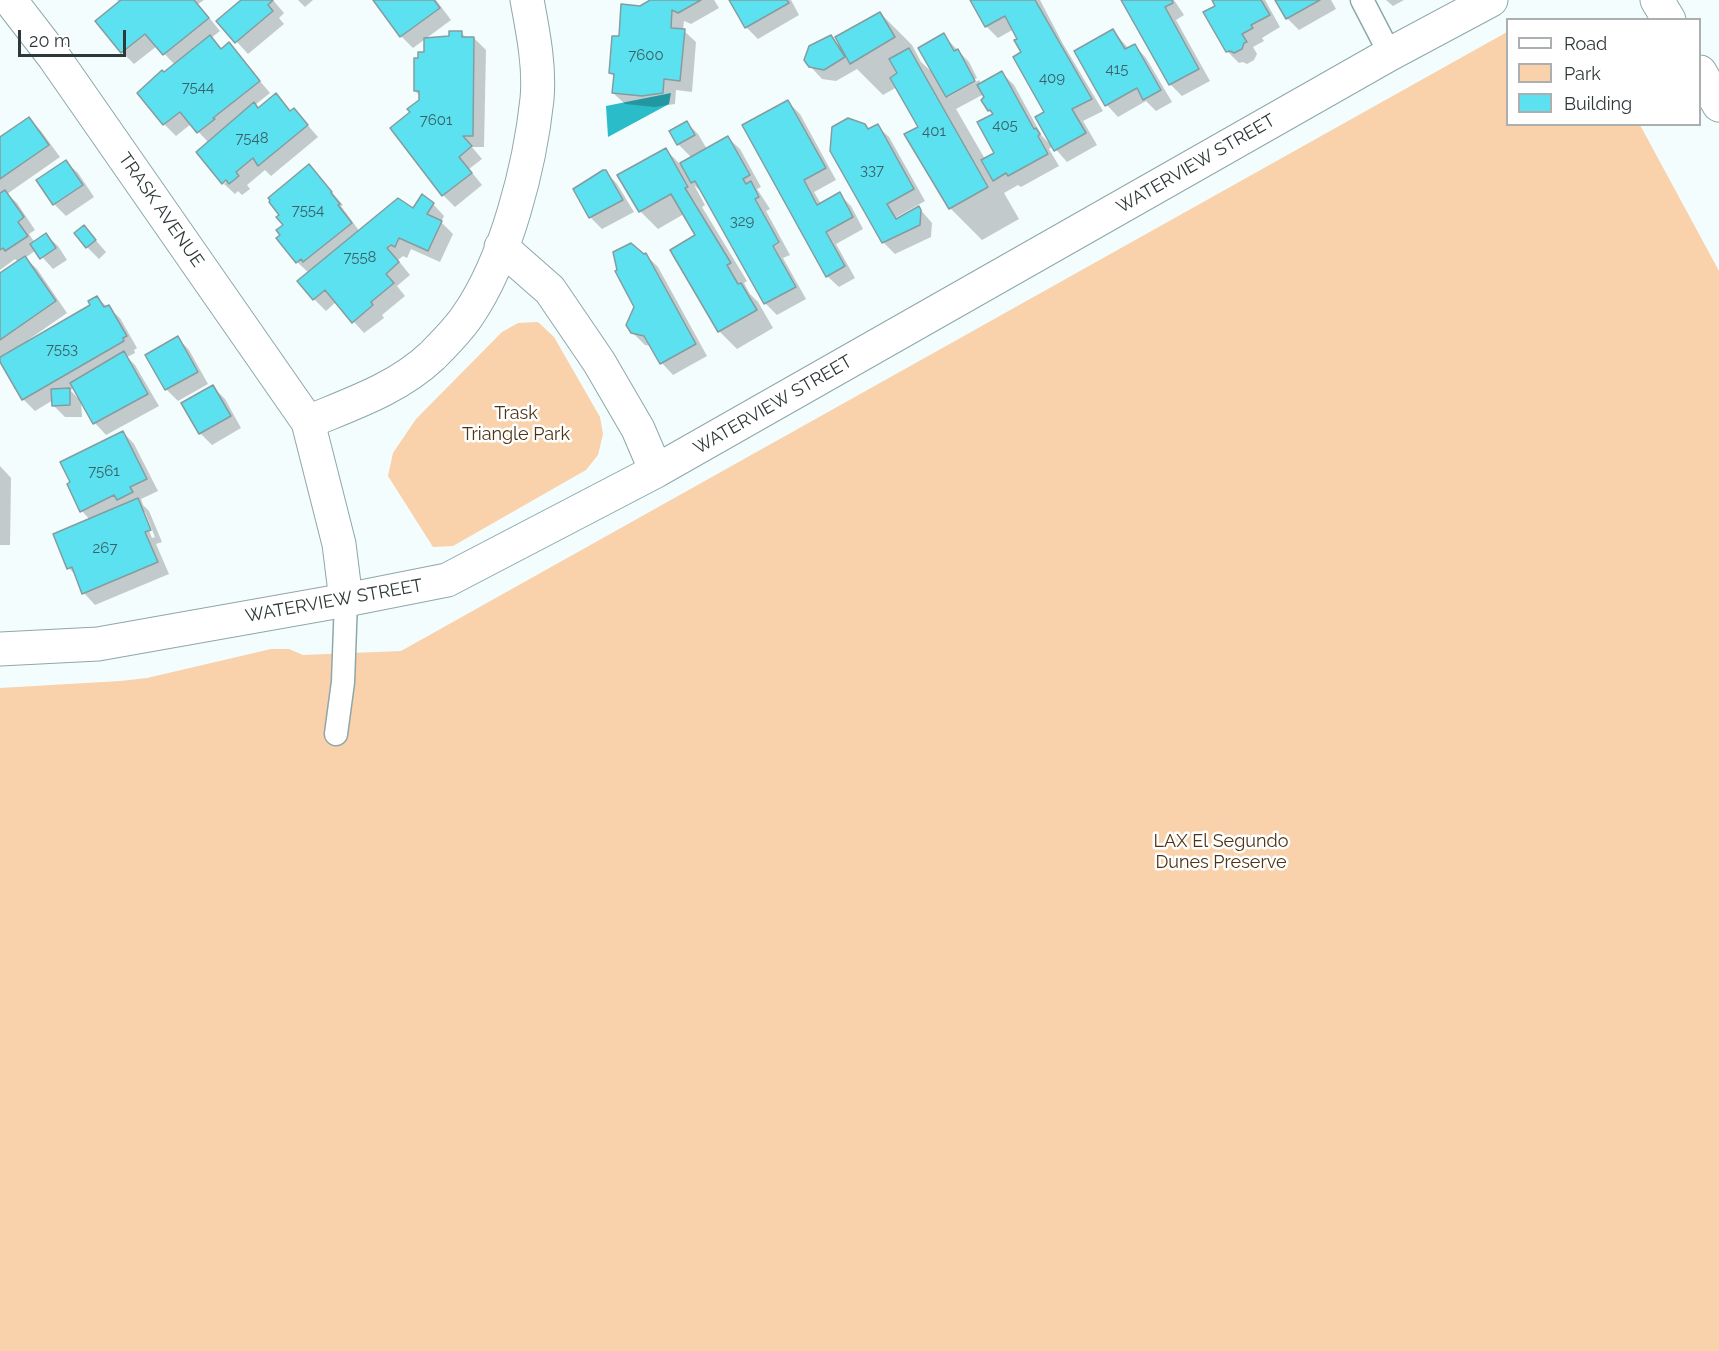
<!DOCTYPE html>
<style>
body{margin:0}
#map{position:relative;width:1719px;height:1351px;overflow:hidden;background:#f3fdfe;font-family:Raleway,sans-serif}
canvas{display:block}
.legend{position:absolute;left:1506px;top:18px;width:195px;height:108px;box-sizing:border-box;background:#fff;border:2px solid #abafb0;margin:0;padding:8px 10px;list-style:none;font-size:18px;color:#2e3839}
.legend li{display:flex;align-items:center;gap:12px;height:30px}
.legend b{width:30px;border:2px solid #abafb0}
.scale{position:absolute;left:18px;top:30px;width:108px;height:27px;box-sizing:border-box;border:3px solid #2e3839;border-top:0;padding-left:8px;font-size:18px;line-height:21px;white-space:nowrap;color:#2e3839;-webkit-text-stroke:4px #fff;paint-order:stroke}
</style>
<div id="map">
<canvas width="1719" height="1351"></canvas>
<ul class="legend">
<li><b style="height:8px;background:#fff"></b>Road</li>
<li><b style="height:16px;background:#f9d1ab"></b>Park</li>
<li><b style="height:16px;background:#5ce1f0"></b>Building</li>
</ul>
<div class="scale">20 m</div>
</div>
<script>
const context = document.querySelector('canvas').getContext('2d');
context.lineJoin = 'round';
function paint(path, color) { context.fillStyle = color; context.fill(path, 'evenodd'); }
function strokePath(path, color, width, dash) { context.strokeStyle = color; context.lineWidth = width; context.lineCap = dash ? 'butt' : 'round'; context.setLineDash(dash || []); context.stroke(path); }
function drawText(font, color, halo, rows, align = 'center') {
  context.font = font + ' Raleway,sans-serif'; context.lineWidth = 5; context.setLineDash([]); context.textBaseline = 'middle'; context.strokeStyle = halo; context.fillStyle = color; for (const [text, x, y, turn = 0] of rows) {
    context.save(); context.translate(x, y); context.rotate((+turn || 0) * Math.PI / 180); context.textAlign = isNaN(turn) ? turn : align; if (halo) context.strokeText(text, 0, 0); context.fillText(text, 0, 0); context.restore();
  }
}
const green = new Path2D(`
 M1507,32l1,92 132,1 79,146v1080h-1719v-663l120,-7 27,-3 124,-29h18l14,6 98,-4z
 M538,322l16,15 46,80 3,17 -5,21 -12,15 -133,76 -20,1 -45,-71 5,-23 23,-34 86,-87 16,-9z`);
const water = new Path2D(`
 M671,93l-2,11 -61,33 -2,-31z`);
const shadow = new Path2D(`
 M117,0h87l-6,4 22,27 -9,7 12,12 6,-6 41,49 -15,12 4,4 17,-14 15,17 14,10 13,15 -47,39 -6,-6 -18,15 3,4 -8,6 -4,-4 -3,3 -11,-10 8,-8 -23,-33 -18,-19 -15,12 -12,-12v-50l11,-9 -18,-19 -23,18 -12,-12 -2,-49z
 M243,0h30l11,13 -5,5 5,6 -36,30 -30,-33z
 M298,0h15l-8,7z
 M374,0h62l15,20 -38,28 -12,-12z
 M653,0h61l5,8 -28,16 -7,-3 -1,9 13,12 -4,50 -16,-2 -1,14 -20,3 -30,-3 -12,-11 2,-16 -5,-4 10,-35 20,-31z
 M731,0h60l8,15 -41,24 -12,-12z
 M971,0h69l23,44 40,67 -20,10 14,24 -30,17 -14,-16 -4,3 10,17 -38,21 -3,-2 -14,8 15,26 -37,21 -32,-32 -30,-81 -23,-40 -14,8 -26,-26 -21,12 -14,-2 -12,-13 20,-29 12,11 38,-35 32,32 9,17 13,12 9,-39 26,27 8,16 -29,15v4l31,-17 2,4 21,-11 12,12 28,51 9,9 -5,-33 -27,-73 -5,-10 -16,9 -12,-12zM984,94l5,16 4,5 3,39 -11,5 -29,-50z
 M1123,0h51l10,15 -8,5 34,61 -28,15 -12,-12z
 M1213,0h52l15,27 -18,11 2,3 -11,6 4,7 -3,6 -7,4 -4,-2 -4,1 -12,-12 -10,-45z
 M1277,0h54l5,9 -37,21 -12,-12z
 M1386,0h18l-11,6z
 M1113,31l16,18 6,-3 11,12 26,44 -16,9 -10,-10 -28,16 -11,-12z
 M461,33l6,5h7l12,12 -2,97h-12l10,12 -13,10 13,16 -27,22 -12,-12 -51,-67 20,-15 8,-13v-4l-5,-5 5,-32 30,-21z
 M788,102l12,12 36,66 -22,12 7,12 18,-10 12,12 12,23 -27,15 19,34 -16,9 -12,-11 -83,-150z
 M29,119l12,12 19,26 -53,37 10,9 18,27 -6,4 6,9 11,-8 12,11 9,14 -14,9 -17,-19 -11,8 12,11 30,44 -39,27 1,2 63,-37 5,-7 23,20 17,30 -3,2 1,3 -8,4 8,8 24,41 -53,29 -11,-12 -20,-35 -5,2 11,11 1,16h-17l-12,-12v-5l-18,11 -12,-12 -23,-40v-85l18,-12 -3,-3 -15,11v-131z
 M687,123l11,11 9,15 21,-11 12,11 21,38 -4,2 13,20 -4,2 24,44 -7,3 23,41 -29,16 -12,-12 -61,-109 -10,-9 11,20 -3,2 45,74 -3,2 6,11 8,8 15,26 -36,21 -18,-18 -22,-95 -13,-22 -26,15 -18,-18 -21,-35 47,-26 15,15 11,-7 -14,-14 -7,-13z
 M877,126l12,11 36,64 -30,17 1,2 23,-12 13,15 -1,14 -36,17 -12,-12 -14,-112z
 M66,162l12,11 16,24 -28,19 -12,-12z
 M309,166l34,39 -2,1 19,26 73,-28 11,12 -3,6 12,12 -13,28 -29,-13 -4,9 -4,-2 -5,4 12,15 -13,11 8,10 -23,19 2,3 -20,15 -28,-31 -10,9 -12,-12 -5,-26 -12,-11 -15,-27z
 M606,172l11,12 17,28 -32,17 -11,-11 -16,-28z
 M84,227l22,25 -7,7 -12,-12z
 M646,255l12,12 49,89 -34,19 -11,-12 -10,-17 -7,-1 -12,-12 11,-77z
 M178,338l11,12 19,34 -30,17 -12,-12z
 M213,387l12,12 16,29 -29,17 -12,-12 -17,-29z
 M123,432l11,12 24,47 -17,8 2,6 6,6 13,31 -6,2 13,30 -74,31 -11,-12 -7,-16 -8,-9 21,-48 -8,-9 -13,-26zM142,512h3l10,25 -3,1z
 M0,466l11,12 -1,67h-10z`);
const building = new Path2D(`
 M121,0h73l15,18 -46,37 -18,-21 -24,19 -26,-32z
 M241,0h32l-5,5 5,6 -38,32 -19,-22z
 M373,0h61l6,8 -40,29z
 M650,0h51l-23,13 -6,-3 -1,18 14,1 -5,52 -16,-2 -1,14 -21,3 -30,-3 2,-19 -5,-1 3,-37h7l2,-32 19,2z
 M729,0h58l2,3 -44,25z
 M970,0h65l57,99 -20,10 14,24 -32,18 -19,-34 9,-5 -31,-55 8,-5 -7,-12 3,-1 -12,-23 -20,11z
 M1121,0h51l1,3 -8,4 34,62 -30,16z
 M1212,0h49l9,15 -19,10 2,3 -11,6 5,8 -3,1 -2,6 -8,4 -4,-2 -4,1 -23,-40 12,-6z
 M1275,0h45l-34,19z
 M880,12l15,25 -45,27 -15,-27z
 M1113,29l12,20 10,-5 26,46 -18,10 -6,-12 -32,18 -31,-55z
 M449,31h13v6h12l-1,99h-10l9,10 -13,11 13,16 -30,23 -52,-68 20,-16 -3,-3 12,-9v-9h-5v-33h4v-6h6v-14l25,-2z
 M944,33l10,18 4,-2 17,32 -29,16 -28,-49z
 M210,35l11,14 8,-7 31,39 -47,37 2,1 -18,14 -17,-21 -17,13 -26,-32 25,-23 2,2z
 M831,35l14,22 -21,13 -15,-3 -5,-7 5,-14z
 M909,48l79,139 -39,22 -45,-75 14,-7 -28,-49 7,-5 -8,-14z
 M1002,71l32,58 2,-1 4,6 -2,2 10,18 -40,22 -2,-3 -13,8 -12,-21 13,-7 -17,-31 16,-8 -3,-4 -2,1 -7,-11 3,-3 -7,-12z
 M276,93l14,18 4,-3 14,17 -50,41 -5,-8 -17,14 3,4 -10,8 -3,-4 -4,4 -26,-32 58,-50 4,6z
 M788,100l38,68 -22,12 13,25 23,-13 13,25 -27,15 19,34 -19,11 -84,-152z
 M29,117l20,28 -49,34v-42z
 M848,118l17,6 3,5 10,-5 36,65 -27,15 9,15 23,-13 2,4 -1,15 -38,18 -52,-92 2,-24z
 M687,121l8,14 -18,10 -8,-14z
 M728,136l22,39 -7,4 3,5 5,-3 8,16 -4,2 24,43 -6,4 23,41 -32,17 -69,-123 -4,2 -11,-20z
 M666,148l22,39 -3,1 46,75 -4,2 11,19 3,-1 16,27 -39,22 -48,-82 25,-15 -24,-41 -32,18 -22,-37z
 M66,160l17,25 -30,20 -17,-25z
 M309,164l23,28 -1,1 9,11 -2,1 14,18 -49,39 -2,-3 -5,4 -20,-25 4,-3 -4,-5 7,-5 -7,-8 3,-2 -10,-13 1,-2 -2,-2z
 M603,170h3l17,30 -34,18 -16,-29z
 M5,190l19,27 -6,5 10,14 -23,15 -2,-3 -3,2v-57z
 M422,194l12,9 -7,11 15,7 -14,30 -29,-13 -4,9 -4,-2 -4,3 12,14 -13,12 8,9 -23,19 2,3 -21,18 -27,-33 -12,10 -16,-19 101,-83 15,10z
 M84,225l12,15 -10,8 -12,-15z
 M46,233l10,15 -16,11 -10,-15z
 M631,243l13,11 2,-1 50,91 -36,20 -16,-28 -13,-3 -5,-8 8,-18 -19,-36 2,-1 -4,-18z
 M25,256l31,45 -56,39v-67z
 M97,296l7,11 5,-2 18,31 -4,2 1,3 -102,59 -22,-38v-5l90,-52 -2,-4z
 M178,336l20,36 -33,18 -20,-35z
 M124,351l24,43 -55,30 -23,-41z
 M213,385l18,31 -32,18 -18,-31z
 M70,388v17l-18,1 -1,-17z
 M123,431l24,48 -17,8 3,5 -16,8 -3,-5 -34,17 -13,-28 3,-2 -10,-20z
 M138,498l13,32 -6,2 13,30 -76,32 -10,-27 -5,2 -14,-35z`);
const service = new Path2D(`
 M1362,0l28,54
 M336,734l7,-52 3,-82`);
const minor = new Path2D(`
 M10,0l44,57 254,365
 M501,247l49,43 49,72 39,67 18,42
 M346,600l-7,-56 -31,-122c43,-18 89,-33 124,-66 12,-12 27,-27 36,-41 38,-55 62,-149 69,-216 3,-32 -4,-67 -10,-99
 M0,649l98,-5 248,-44 101,-20 209,-109 734,-417 101,-54`);
const secondary = new Path2D(`
 M1657,0l12,20
 M1700,72l19,33`);
const numberNames = [
 ["7600",646,55],
 ["415",1117,69],
 ["409",1052,78],
 ["7544",198,87],
 ["7601",436,120],
 ["405",1005,125],
 ["401",934,131],
 ["7548",252,138],
 ["337",872,170],
 ["7554",308,210],
 ["329",742,221],
 ["7558",360,257],
 ["7553",62,349],
 ["7561",104,471],
 ["267",105,548]
];
const streetNames = [
 ["WATERVIEW STREET",1196,164,-30],
 ["TRASK AVENUE",161,210,55],
 ["WATERVIEW STREET",773,405,-30],
 ["WATERVIEW STREET",334,601,-10]
];
const parkNames = [
 ["Trask",516,414],
 ["Triangle Park",516,435],
 ["LAX El Segundo",1221,842],
 ["Dunes Preserve",1221,863]
];
paint(green, '#f9d1ab');
paint(water, '#2bbcca');
paint(shadow, '#0003');
paint(building, '#5ce1f0');
strokePath(building, '#859c9f', 1.5);
strokePath(service, '#8ea7a9', 25);
strokePath(minor, '#8ea7a9', 35);
strokePath(secondary, '#8ea7a9', 35);
strokePath(service, '#fff', 22);
strokePath(minor, '#fff', 33);
strokePath(secondary, '#fff', 33);
drawText('15px', '#3a6267', null, numberNames);
drawText('18px', '#2e3839', '#fff', streetNames);
drawText('18px', '#4e3315', '#fff', parkNames);
</script>
